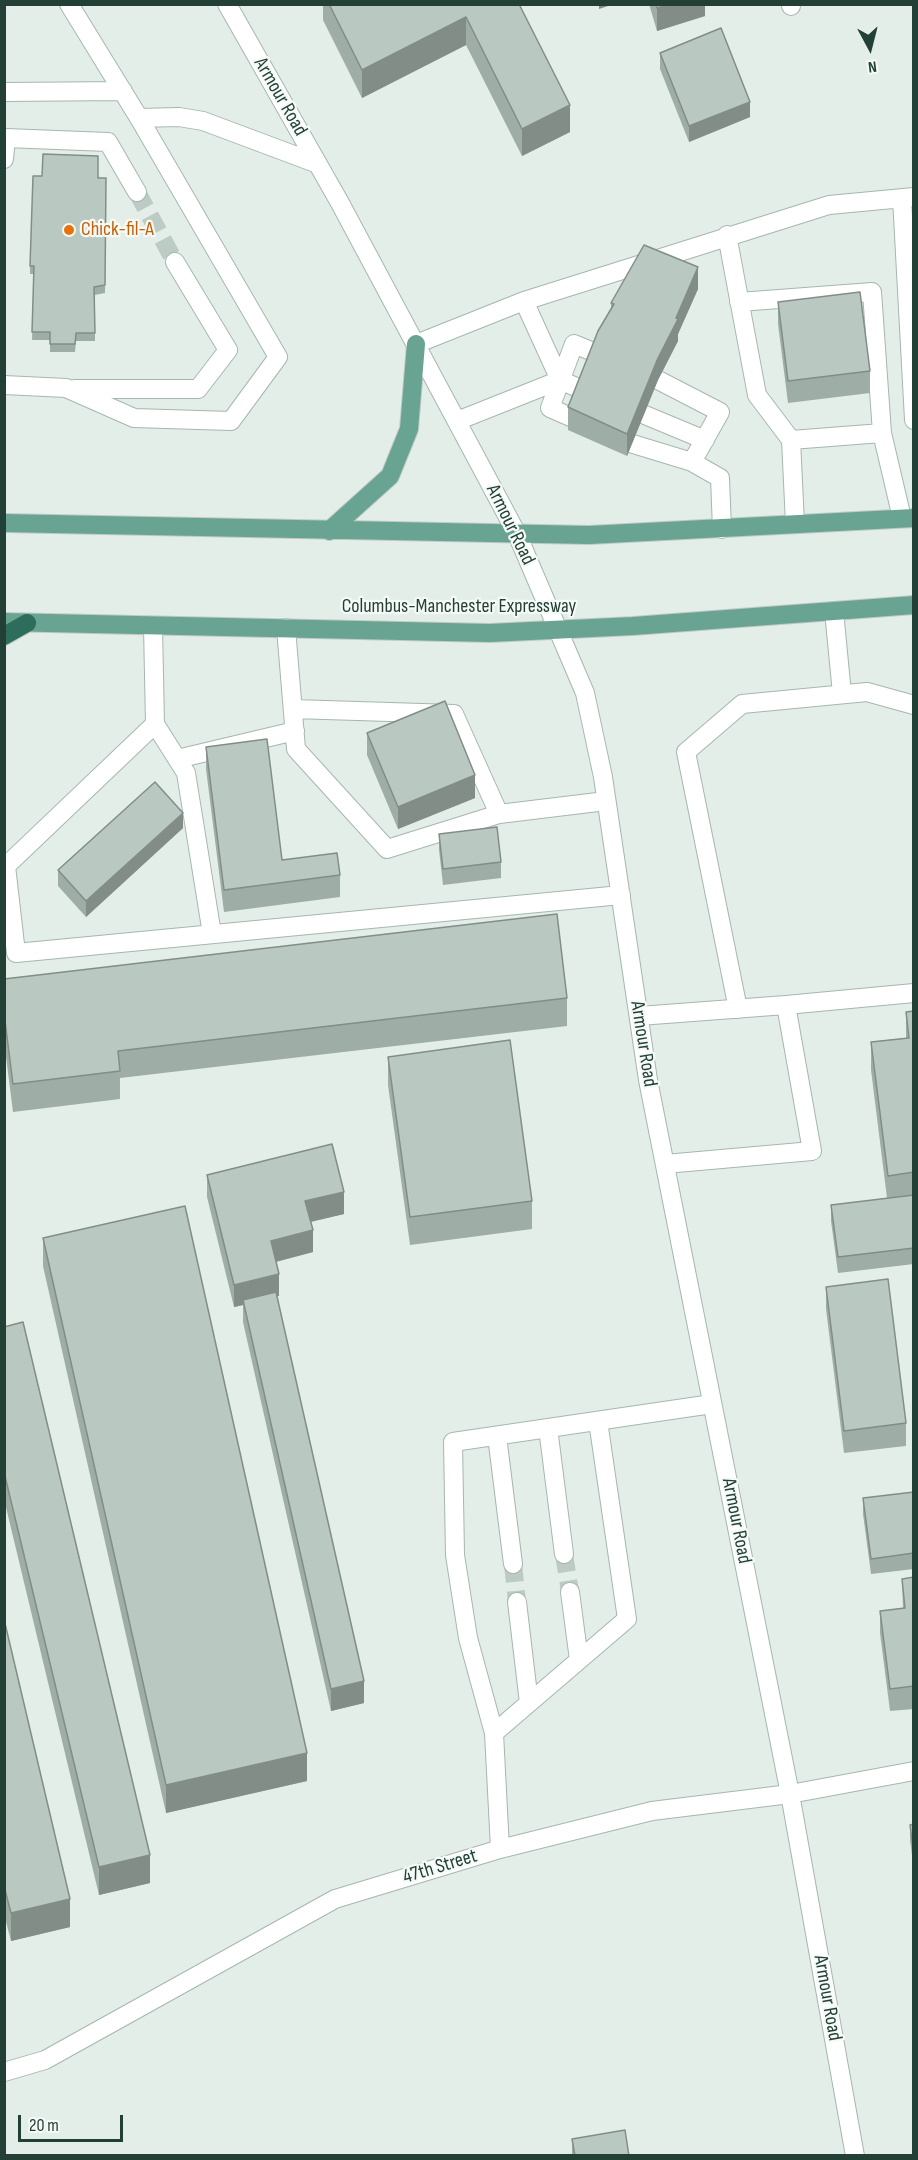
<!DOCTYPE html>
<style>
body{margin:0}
#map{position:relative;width:918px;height:2160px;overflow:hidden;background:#e4eee9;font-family:"Sofia Sans Condensed",sans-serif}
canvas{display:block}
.frame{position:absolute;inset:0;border:6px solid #234036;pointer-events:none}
.north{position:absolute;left:840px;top:18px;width:60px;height:60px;-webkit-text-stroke:4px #f5faf7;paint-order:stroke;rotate:173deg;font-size:16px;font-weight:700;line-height:24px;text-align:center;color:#234036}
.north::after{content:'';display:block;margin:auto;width:21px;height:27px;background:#234036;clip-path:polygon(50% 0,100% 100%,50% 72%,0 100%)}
.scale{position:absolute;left:18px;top:2115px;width:105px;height:27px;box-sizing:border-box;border:3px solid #234036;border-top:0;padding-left:8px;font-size:18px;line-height:21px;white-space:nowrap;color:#234036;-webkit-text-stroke:4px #f5faf7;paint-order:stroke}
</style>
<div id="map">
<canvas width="918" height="2160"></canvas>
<div class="frame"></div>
<div class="north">N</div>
<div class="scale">20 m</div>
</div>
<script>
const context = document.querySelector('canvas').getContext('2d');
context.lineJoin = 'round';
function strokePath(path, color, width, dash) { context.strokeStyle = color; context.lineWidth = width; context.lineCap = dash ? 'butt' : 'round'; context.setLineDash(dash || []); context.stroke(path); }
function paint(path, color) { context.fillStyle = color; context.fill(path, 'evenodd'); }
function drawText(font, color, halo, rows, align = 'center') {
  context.font = font + ' "Sofia Sans Condensed",sans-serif'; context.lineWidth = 4.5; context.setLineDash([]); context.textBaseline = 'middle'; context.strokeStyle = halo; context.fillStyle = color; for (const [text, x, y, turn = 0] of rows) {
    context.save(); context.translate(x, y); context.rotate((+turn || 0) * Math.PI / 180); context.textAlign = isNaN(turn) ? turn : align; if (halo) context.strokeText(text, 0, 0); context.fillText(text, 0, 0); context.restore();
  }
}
const minorTunnel = new Path2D(`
 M137,192l38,70
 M564,1554l6,38
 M513,1564l4,38`);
const minor = new Path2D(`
 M227,4l113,199 177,331 68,159 18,84 45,303 142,714 65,362
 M791,4v2
 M4,92l119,-1
 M139,118l40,-1 24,4 115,43
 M4,159l2,-21 102,4 29,50
 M902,198l12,222
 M727,235l30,160 34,45 91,-7 20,85
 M524,301l305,-96 85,-8
 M739,302l133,-10 10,141
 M416,344l108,-43 36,79 25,11
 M658,380l62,32 -28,50
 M4,385l62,3 68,30 97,3 47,-64 -139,-239 -70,-114
 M74,389h124l30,-39 -53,-88
 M645,415l60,25
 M573,418l-23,-10 24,-64 24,10
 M457,421l103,-41
 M791,440l4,84
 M633,444l59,18 28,16 2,51
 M834,611l8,83
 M153,626l2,98 -149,142 10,87 605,-58
 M286,628l10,121 91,100 112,-35 -45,-100 -161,-5
 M155,724l31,49 26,161
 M177,759l118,-28
 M499,814l107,-13
 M786,1005l128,-12
 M738,1009l-52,-257 56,-48 125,-12 47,13
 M639,1016l147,-11 26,146 -147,13
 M548,1428l16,126
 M497,1436l16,128
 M570,1592l9,68
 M517,1602l12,101
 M494,1733l133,-114 -29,-198
 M500,1849l-6,-116 -26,-95 -13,-83 -2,-113 259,-38
 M4,2072l41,-12 290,-161 165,-50 152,-38 138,-17 124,-23`);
const major = new Path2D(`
 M4,523l585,12 325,-17
 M329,531l61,-55 19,-47 7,-85
 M4,622l486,11 143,-7 281,-21`);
const highway = new Path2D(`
 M4,636l23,-13`);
const wall = new Path2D(`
 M323,4h196l51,128 -48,24 -56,-111 -104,53 -39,-78z
 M649,4h56v12l-48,15z
 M660,53l90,64 -61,25 -29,-73z
 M98,178h8l-1,115 -10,2v46h-19l-1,11h-25v-12h-18l2,-66h-4v-8z
 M698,289l-20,45v7l-20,39 -31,76 -59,-26v-23l43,-98v-6z
 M778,302l92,69v22l-82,10 -10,-79z
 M367,733l108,65 -77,31 -31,-74z
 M206,747l76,113 58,15v22l-116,15 -18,-143z
 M183,828l-97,89 -28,-31v-16z
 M439,834l62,28v16l-58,7 -4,-35z
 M4,979l563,19v28l-447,52v21l-107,13 -9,-71z
 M914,1011v253l-76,9 -7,-52v-16l56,-7 -16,-128v-28l35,-4v-26z
 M388,1057l144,144v28l-122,16 -22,-160z
 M207,1175l137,39 -33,8 2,30 -37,10 3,34h-2l87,407 -33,8 -88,-389v-17l-9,2 -27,-110z
 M43,1238l264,543 -141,32 -123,-547z
 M826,1287l80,136v23l-62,7 -18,-144z
 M4,1327l146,556 -51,12 -95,-396z
 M914,1492v77l-43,5 -8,-60v-16z
 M914,1577v132l-24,2 -10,-78v-22l23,-3 -1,-29z
 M4,1619l66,308 -59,14 -7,-27z
 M914,1824v47l-4,-31v-15z
 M572,2139l57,17h-57z`);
const shadedWall = new Path2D(`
 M599,4h15l-15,5z
 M670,4h35v12l-48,15v-23z
 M466,17v28l-104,53v-28z
 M750,102v15l-61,25v-16z
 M570,105v27l-48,24v-27z
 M698,267v22l-20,45v7l-20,39 -31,76v-22l31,-76z
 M475,775v23l-77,31v-22z
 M183,813v15l-97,89v-16z
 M344,1192v22l-39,9v-22z
 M313,1230v22l-42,11v-22z
 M279,1274v22l-35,8 -1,-4v5l-9,2v-22z
 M364,1681v22l-33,8v-22z
 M307,1753v28l-141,32v-28z
 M150,1855v28l-51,12v-28z
 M70,1899v28l-59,14v-28z`);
const building = new Path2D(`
 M329,4h190l51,101 -48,24 -56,-112 -104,53z
 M656,4h14l-13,4z
 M721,28l29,74 -61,24 -29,-73z
 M43,154l55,2v22h8l-1,107 -11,2 1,46h-19l-1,11h-25v-12h-18l2,-66h-4l3,-90h9z
 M644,245l54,22 -22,51 2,1 -20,39 -31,76 -59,-27 30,-76 16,-27 -3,-1z
 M860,292l10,79 -82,10 -10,-79z
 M445,701l30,74 -77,32 -31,-74z
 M267,739l15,121 55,-7 3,22 -116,15 -18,-143z
 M155,782l28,31 -97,88 -28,-31z
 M497,827l4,35 -58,7 -4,-35z
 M557,914l10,84 -449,53 2,20 -107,13 -9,-71v-34z
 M914,1011v161l-26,4 -17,-134 38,-4 -3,-26z
 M510,1040l22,161 -122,16 -22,-160z
 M332,1144l12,48 -39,9 8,29 -42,11 8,33 -45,11 -27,-110z
 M914,1195v53l-76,9 -7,-52z
 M185,1206l122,547 -141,32 -123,-547z
 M888,1279l18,144 -62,8 -18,-144z
 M276,1292l88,389 -33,8 -88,-389z
 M23,1322l127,533 -51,12 -95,-395v-145z
 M914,1492v61l-43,6 -8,-61z
 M914,1577v109l-24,3 -10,-78 25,-3 -3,-29z
 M4,1619l66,280 -59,14 -7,-27z
 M914,1824v31l-4,-30z
 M625,2130l4,26h-54l-3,-17z`);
const markers = [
 [69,230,6,"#e8710a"]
];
const streetNames = [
 ["Armour Road",280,97,60],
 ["Armour Road",510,525,64],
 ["Columbus-Manchester Expressway",459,607],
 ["Armour Road",643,1044,81],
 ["Armour Road",736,1521,79],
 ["47th Street",440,1867,-17],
 ["Armour Road",827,1998,80]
];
const foodNames = [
 ["Chick-fil-A",81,230]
];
strokePath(minorTunnel, '#bdcbc5', 18, [18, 9]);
strokePath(minor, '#a6b6b0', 20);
strokePath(major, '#c1cac7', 20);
strokePath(highway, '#c1cac7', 20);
strokePath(minor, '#fff', 18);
strokePath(major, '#68a491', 18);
strokePath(highway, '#2e6d5c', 18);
paint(wall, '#9fada7');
paint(shadedWall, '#828d88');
paint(building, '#b9c9c2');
strokePath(building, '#828d88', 1.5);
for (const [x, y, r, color] of markers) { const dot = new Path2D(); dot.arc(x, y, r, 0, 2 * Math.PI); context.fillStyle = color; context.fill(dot); strokePath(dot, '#f5faf7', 2); }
drawText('20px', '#234036', '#f5faf7', streetNames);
drawText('20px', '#c56008', '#f5faf7', foodNames, 'left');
</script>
